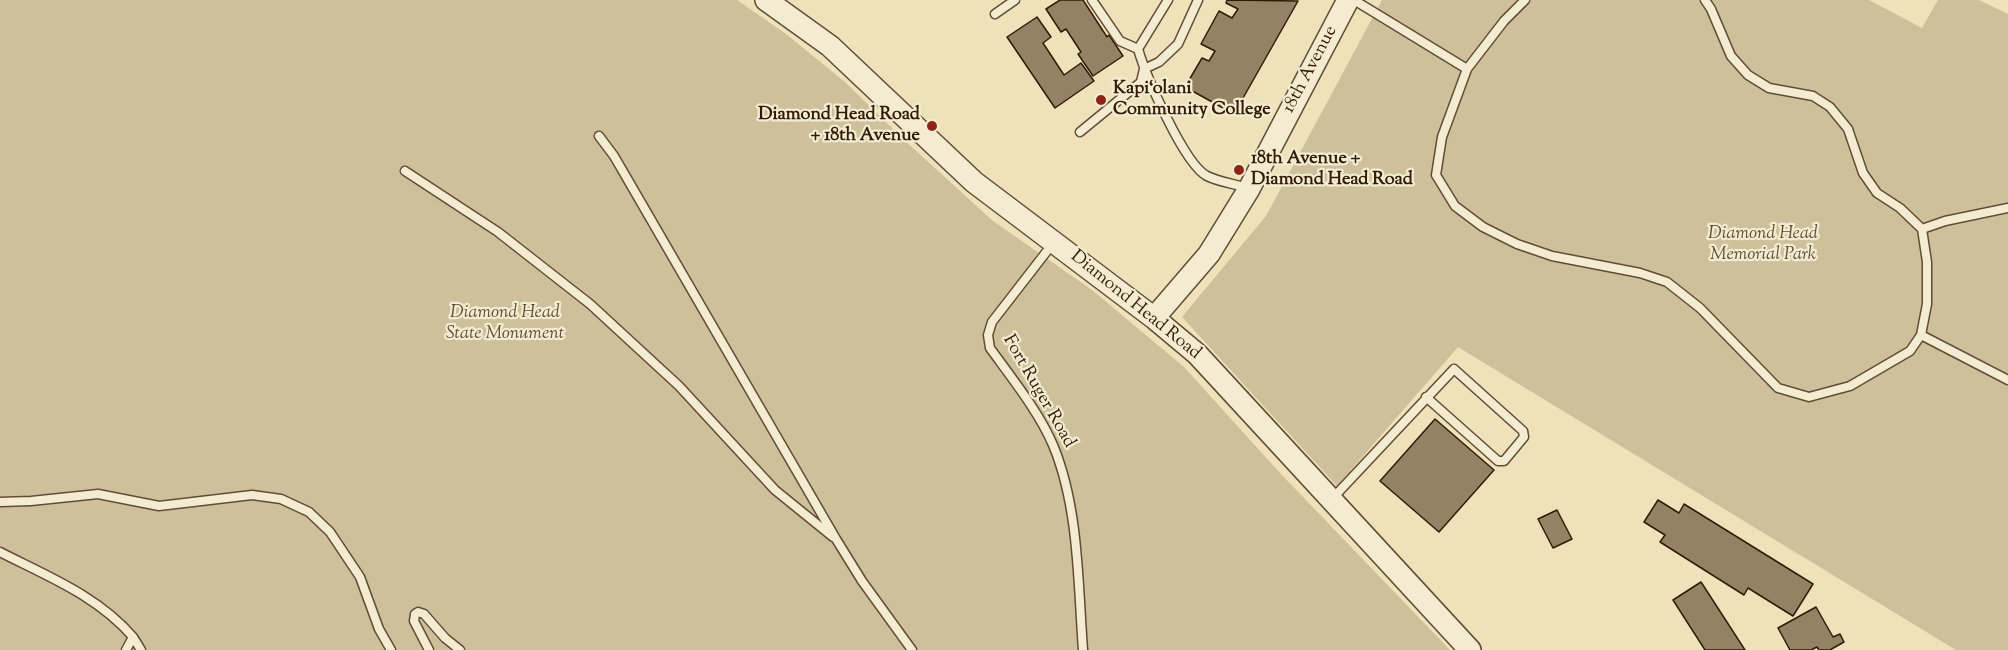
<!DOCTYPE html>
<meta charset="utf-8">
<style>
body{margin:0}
canvas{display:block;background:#ede2b9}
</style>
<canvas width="2008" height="650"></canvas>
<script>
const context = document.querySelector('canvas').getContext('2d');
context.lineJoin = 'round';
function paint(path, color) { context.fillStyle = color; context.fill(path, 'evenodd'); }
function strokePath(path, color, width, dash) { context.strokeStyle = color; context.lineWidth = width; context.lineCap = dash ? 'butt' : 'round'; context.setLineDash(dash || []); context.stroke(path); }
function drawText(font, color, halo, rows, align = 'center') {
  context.font = font + ' "Sorts Mill Goudy",serif'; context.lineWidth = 4.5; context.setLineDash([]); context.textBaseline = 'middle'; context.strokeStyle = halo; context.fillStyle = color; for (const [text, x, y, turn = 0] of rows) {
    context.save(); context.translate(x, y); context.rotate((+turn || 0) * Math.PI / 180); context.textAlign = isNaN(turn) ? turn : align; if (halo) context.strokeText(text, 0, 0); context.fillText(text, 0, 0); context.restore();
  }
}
const green = new Path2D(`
 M0,0h737l49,34 60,49 57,56 90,82 99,69 92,77 96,106 170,177h-1450z
 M1382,0h487l53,28 16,-28h41l29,14v636h-52l-498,-303 -121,139 -155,-169 84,-101z`);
const building = new Path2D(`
 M1060,0h23l24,37 2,-2 14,21 -30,20 -15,-22 3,-2 -15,-23 -5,3 -15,-23z
 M1227,0l71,1 -64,113 -49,-27 17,-29 7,3 6,-10 -14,-7 18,-33 13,7 6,-9 -12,-6z
 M1037,17l14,20 -8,6 21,32 17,-12 13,18 -39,27 -48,-71z
 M1435,419l59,51 -55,62 -59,-51z
 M1658,500l21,13 5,-9 129,80 -20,32 -45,-28 -4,7 -84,-53 5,-7 -21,-13z
 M1557,510l15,29 -19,9 -15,-29z
 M1701,582l44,68h-40l-32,-50z
 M1816,607l17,30 7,-3 4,8 -14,8h-11l-2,-3 -6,3h-21l-12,-22z`);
const service = new Path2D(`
 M1092,0l28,41 18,8 30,-49
 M1354,0l113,69 37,-48 21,-21
 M995,14l20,-14
 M1138,49c8,27 46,115 69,127 12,6 28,8 41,12
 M1467,69l-25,68 -6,38 19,31 28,21 34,17 35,12 88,17 27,9 33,26 78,80 31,9 41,-11 60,-35 11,-16 6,-31v-42l-5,-33 -22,-21 -23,-15 -14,-20 -15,-44 -18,-22 -17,-11 -44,-8 -21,-13 -17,-19 -20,-47 -6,-9
 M1080,132l61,-50 3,-13 15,-7 19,-18 20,-44
 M599,136l15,20 18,31 204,352 26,42 50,69
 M405,171l93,61 92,72 89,82 96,104 58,47
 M1922,229l23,-8 63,-13
 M1054,242l-62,80 -4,13 2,13c21,29 49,64 63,97 26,62 25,139 30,205
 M1921,335l87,45
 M1331,500l123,-131 69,62 1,6 -20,24h-6l-72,-64
 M0,502l31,-1 67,-7 61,12 93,-11 29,4 28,13 21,20 30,45 19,52 12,21
 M0,552c47,24 98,44 133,85l-7,13
 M133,637l8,13
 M429,650l-15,-29 1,-7 3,-2 6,2 21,24 15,12`);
const tertiary = new Path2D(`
 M766,0l64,46 144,136 180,136 43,36 273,296
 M1154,318l55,-64 40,-65 99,-189`);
const markers = [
 [1101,100,6,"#8f2418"],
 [932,126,6,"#8f2418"],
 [1239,170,6,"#8f2418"]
];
const streetNames = [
 ["18th Avenue",1311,70,-62],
 ["Diamond Head Road",1135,306,39],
 ["Fort Ruger Road",1038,392,60]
];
const poiNames = [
 ["Kapi‘olani",1113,90],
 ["Community College",1113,111],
 ["Diamond Head Road",920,116,"right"],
 ["+ 18th Avenue",920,137,"right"],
 ["18th Avenue +",1251,160],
 ["Diamond Head Road",1251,181]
];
const parkNames = [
 ["Diamond Head",1763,235],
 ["Memorial Park",1763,256],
 ["Diamond Head",505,314],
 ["State Monument",505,335]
];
paint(green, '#cdc09b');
paint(building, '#948264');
strokePath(building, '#331a07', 1.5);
strokePath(service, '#624c34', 11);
strokePath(tertiary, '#624c34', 24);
strokePath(service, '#f3ecd2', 8);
strokePath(tertiary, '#f3ecd2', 21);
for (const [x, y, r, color] of markers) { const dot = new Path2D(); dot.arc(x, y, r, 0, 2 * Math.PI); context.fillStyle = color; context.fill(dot); strokePath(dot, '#f3ecd2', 2); }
drawText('18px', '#331a07', '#f3ecd2', streetNames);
drawText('bold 18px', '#331a07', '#f3ecd2', poiNames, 'left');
drawText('italic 18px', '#614c33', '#f3ecd2', parkNames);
</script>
